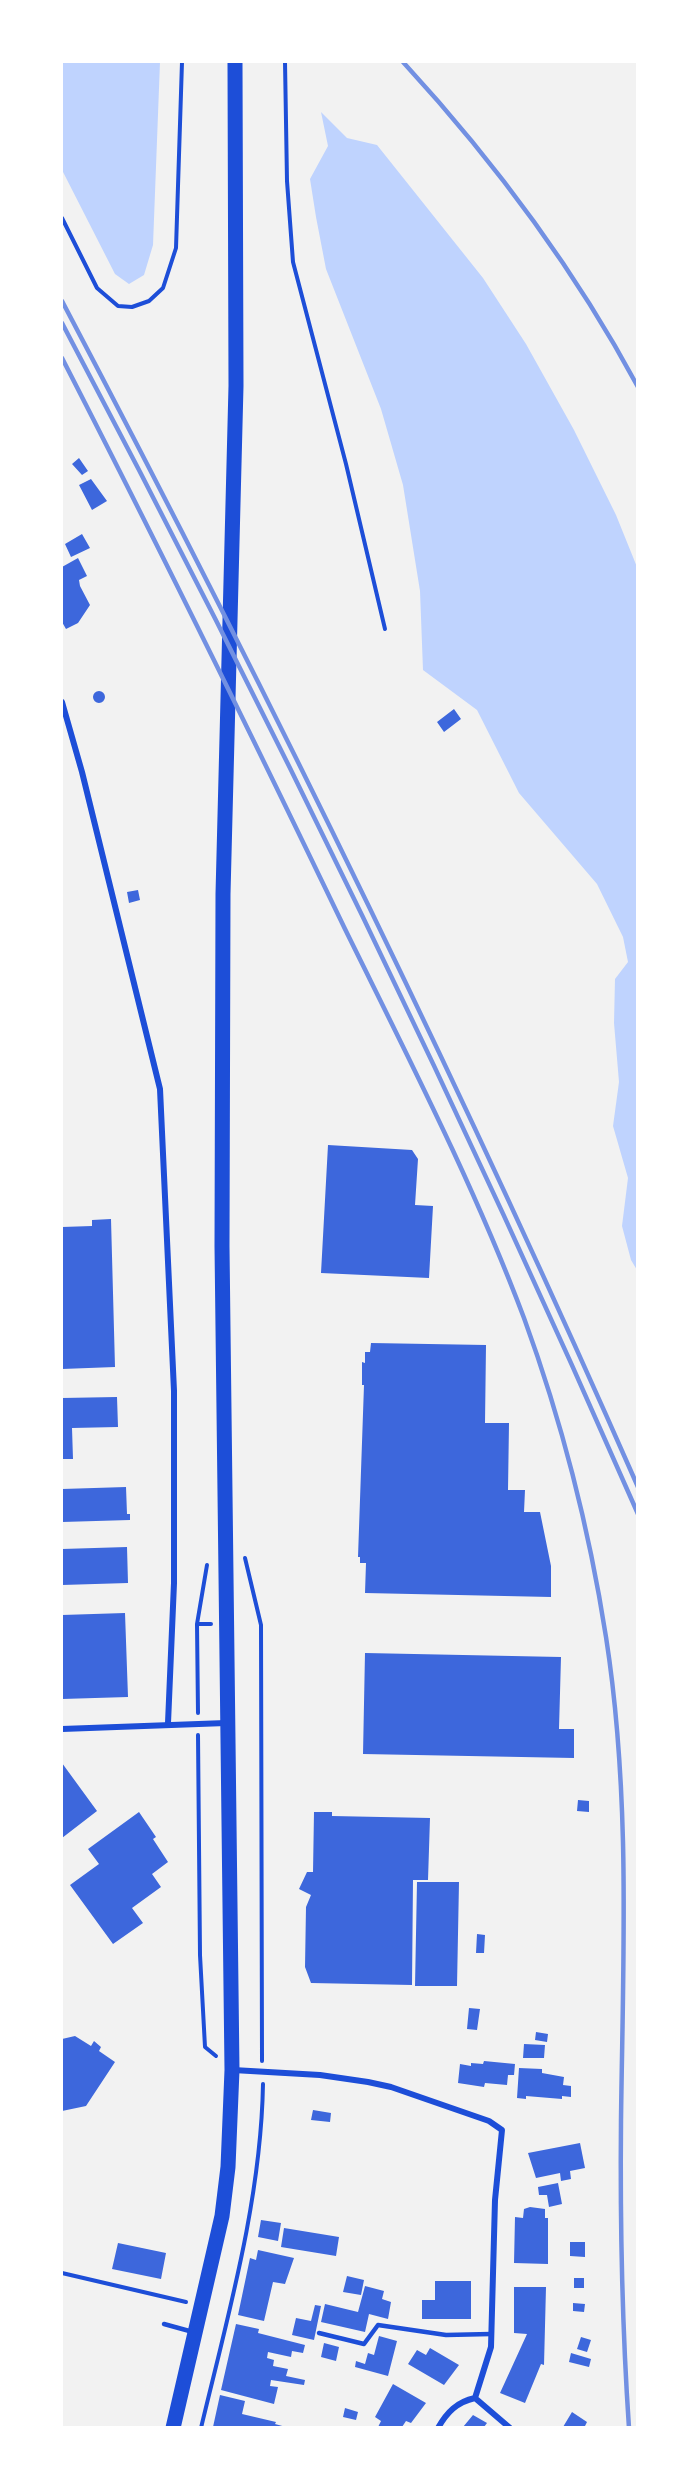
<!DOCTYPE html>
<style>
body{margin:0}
#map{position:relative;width:699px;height:2489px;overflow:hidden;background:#f2f2f2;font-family:Barlow,sans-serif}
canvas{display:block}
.frame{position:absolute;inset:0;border:63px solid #fff;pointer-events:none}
</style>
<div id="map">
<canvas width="699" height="2489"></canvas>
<div class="frame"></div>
</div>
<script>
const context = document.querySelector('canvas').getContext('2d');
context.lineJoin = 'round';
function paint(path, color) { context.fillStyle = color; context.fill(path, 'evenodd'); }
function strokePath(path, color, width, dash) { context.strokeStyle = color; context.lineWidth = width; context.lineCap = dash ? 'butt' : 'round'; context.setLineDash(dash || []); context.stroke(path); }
const water = new Path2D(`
 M62,62h98l-7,183 -9,30 -15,9 -14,-10 -53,-104z
 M321,112l26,26 30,7 106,133 43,66 48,86 42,85 21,52v703l-6,-10 -9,-34 6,-48 -15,-52 6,-44 -5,-59 1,-44 13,-17 -5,-25 -26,-53 -78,-91 -42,-83 -54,-40 -3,-79 -17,-106 -22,-76 -55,-140 -10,-52 -6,-38 18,-33z`);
const building = new Path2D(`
 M79,458l9,13 -6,4 -10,-11z
 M91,479l16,22 -15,9 -13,-25z
 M82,534l8,14 -19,9 -6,-13z
 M78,558l9,18 -8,4 1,6 10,19 -12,18 -12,6 -4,-7v-55z
 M93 697a6 6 0 1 1 12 0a6 6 0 1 1-12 0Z
 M454,709l7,10 -17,13 -7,-10z
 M138,890l2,10 -11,3 -2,-11z
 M328,1145l84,5 6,9 -3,46 18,1 -4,72 -108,-5z
 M111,1219l4,148 -53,2v-142l30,-1v-6z
 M371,1343l115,2 -1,78h24l-1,67h17l-1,22h16l11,54v31l-186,-4 1,-30h-6v-6h-2l6,-172h-2v-23l3,1v-11h5z
 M117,1397l1,30 -46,1 1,31h-11v-61z
 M126,1487l1,27h3v6l-68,2v-33z
 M127,1547l1,36 -66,2v-36z
 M125,1613l3,84 -66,2v-84z
 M365,1653l196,4 -2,72h15v29l-211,-4z
 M62,1763l35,48 -35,27z
 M578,1800l11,1v11l-12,-1z
 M139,1812l17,25 -3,2 15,23 -16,12 9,13 -29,21 11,15 -30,21 -43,-59 29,-21 -11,-15z
 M314,1812h18v4l98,2 -2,62h-15l-1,105 -101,-2 -6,-16 1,-60 5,-12 -12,-6 8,-17h6z
 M417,1882h42l-2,104h-42z
 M477,1934l8,1 -1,18h-8z
 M469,2008l11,1 -3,21 -10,-1z
 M536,2032l12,2 -1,8 -12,-2z
 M75,2036l16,10 3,-5 7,6 -2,4 16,11 -29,44 -24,5v-72z
 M524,2044l21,1 -1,13h-21z
 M484,2061l31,3 -1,11h-6l-1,10 -22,-2 -1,4 -26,-4 2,-19 11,2v-3l12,1z
 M519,2068l23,1v4l22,4 -1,8 8,1v11l-9,-1v3l-36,-3v3l-9,-1z
 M313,2110l18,3 -1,9 -19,-2z
 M580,2143l5,25 -15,3 1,8 -10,2 -1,-8 -24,5 -8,-25z
 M558,2183l4,21 -13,3 -2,-12h-8l-1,-8z
 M530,2207l15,2v9h3v46l-34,-1 1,-46 8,1 1,-9z
 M261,2220l20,3 -3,18 -20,-4z
 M284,2228l55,9 -3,19 -55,-9z
 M570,2242h15v15l-15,-1z
 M118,2243l48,10 -5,26 -49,-10z
 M258,2250l36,8 -9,26 -12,-2 -9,39 -26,-6 12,-57 6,2z
 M347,2276l17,4 -3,15 -18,-3z
 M574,2278h10v10h-10z
 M435,2281h36v38h-49v-19h13z
 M365,2286l19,5 -2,8 9,3 -3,17 -19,-5 -4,18 -44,-10 4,-18 33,8z
 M514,2287h32l-2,78 -3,-1 -16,39 -25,-10 27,-59 -13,-1z
 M573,2303l12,1 -1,8 -11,-1z
 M315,2305l6,1 -7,34 -22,-5 4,-17 15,3z
 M236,2324l23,5 -1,4 47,12 -2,8 -11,-2 -1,6 -23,-5 -1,6 7,2 -1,6 15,3 -2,7 19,4 -1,5 -33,-5 -1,6 8,1 -4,17 -53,-14z
 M379,2336l18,5 -9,35 -33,-9 1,-6 9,3 3,-11 6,2z
 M581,2337l10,3 -4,12 -10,-3z
 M324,2343l15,4 -3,14 -15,-4z
 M430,2348l29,17 -15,20 -36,-21 9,-14 9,5z
 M571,2353l20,6 -2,8 -20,-5z
 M393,2384l33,19 -15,20 -5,-2 -4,6h-24l3,-6 -6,-4z
 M220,2395l25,6 -3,13 34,8 -1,2 11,3h-73z
 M345,2408l13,4 -2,8 -13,-3z
 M572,2412l15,10 -2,4 2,1h-24z
 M473,2415l14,8 -3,4h-21z`);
const path = new Path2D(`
 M285,62l2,119 6,81 53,202 39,165
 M62,218l35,70 21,18 14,1 17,-6 14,-13 13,-40 6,-186
 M245,1558l16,67 1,436
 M197,1624h14
 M198,1713l-1,-89 10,-59
 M198,1735l2,220 5,92 11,9
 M62,2273l124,29
 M201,2428c27,-113 60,-228 62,-344`);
const service = new Path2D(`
 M164,2324l29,8
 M319,2333l45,11 14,-19 68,10 45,-1`);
const minor = new Path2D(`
 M62,702l20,70 78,317 14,302v192l-6,140
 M62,1729l164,-6
 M233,2070l87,5 48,7 23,5 98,34 13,9 -7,70 -4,147 -16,51
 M438,2428c9,-16 19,-26 37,-30l35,30`);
const primary = new Path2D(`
 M173,2428l49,-212 6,-49 4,-97 -10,-824 1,-352 13,-508 -1,-324`);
const rail = new Path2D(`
 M403,62c91,99 171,206 235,325
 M62,301c205,389 399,784 576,1186
 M62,323c206,389 399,787 576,1191
 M62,358c97,189 191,380 283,571 63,128 129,256 179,389 38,104 65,210 82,319 25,160 17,322 15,483 -1,103 1,205 8,308`);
paint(water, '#bfd3fe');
paint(building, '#3d67dc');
strokePath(path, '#1d4ed8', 4);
strokePath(service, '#1d4ed8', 4.5);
strokePath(minor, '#1d4ed8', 6);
strokePath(primary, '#1d4ed8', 15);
strokePath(rail, '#7290e2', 4.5);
</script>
